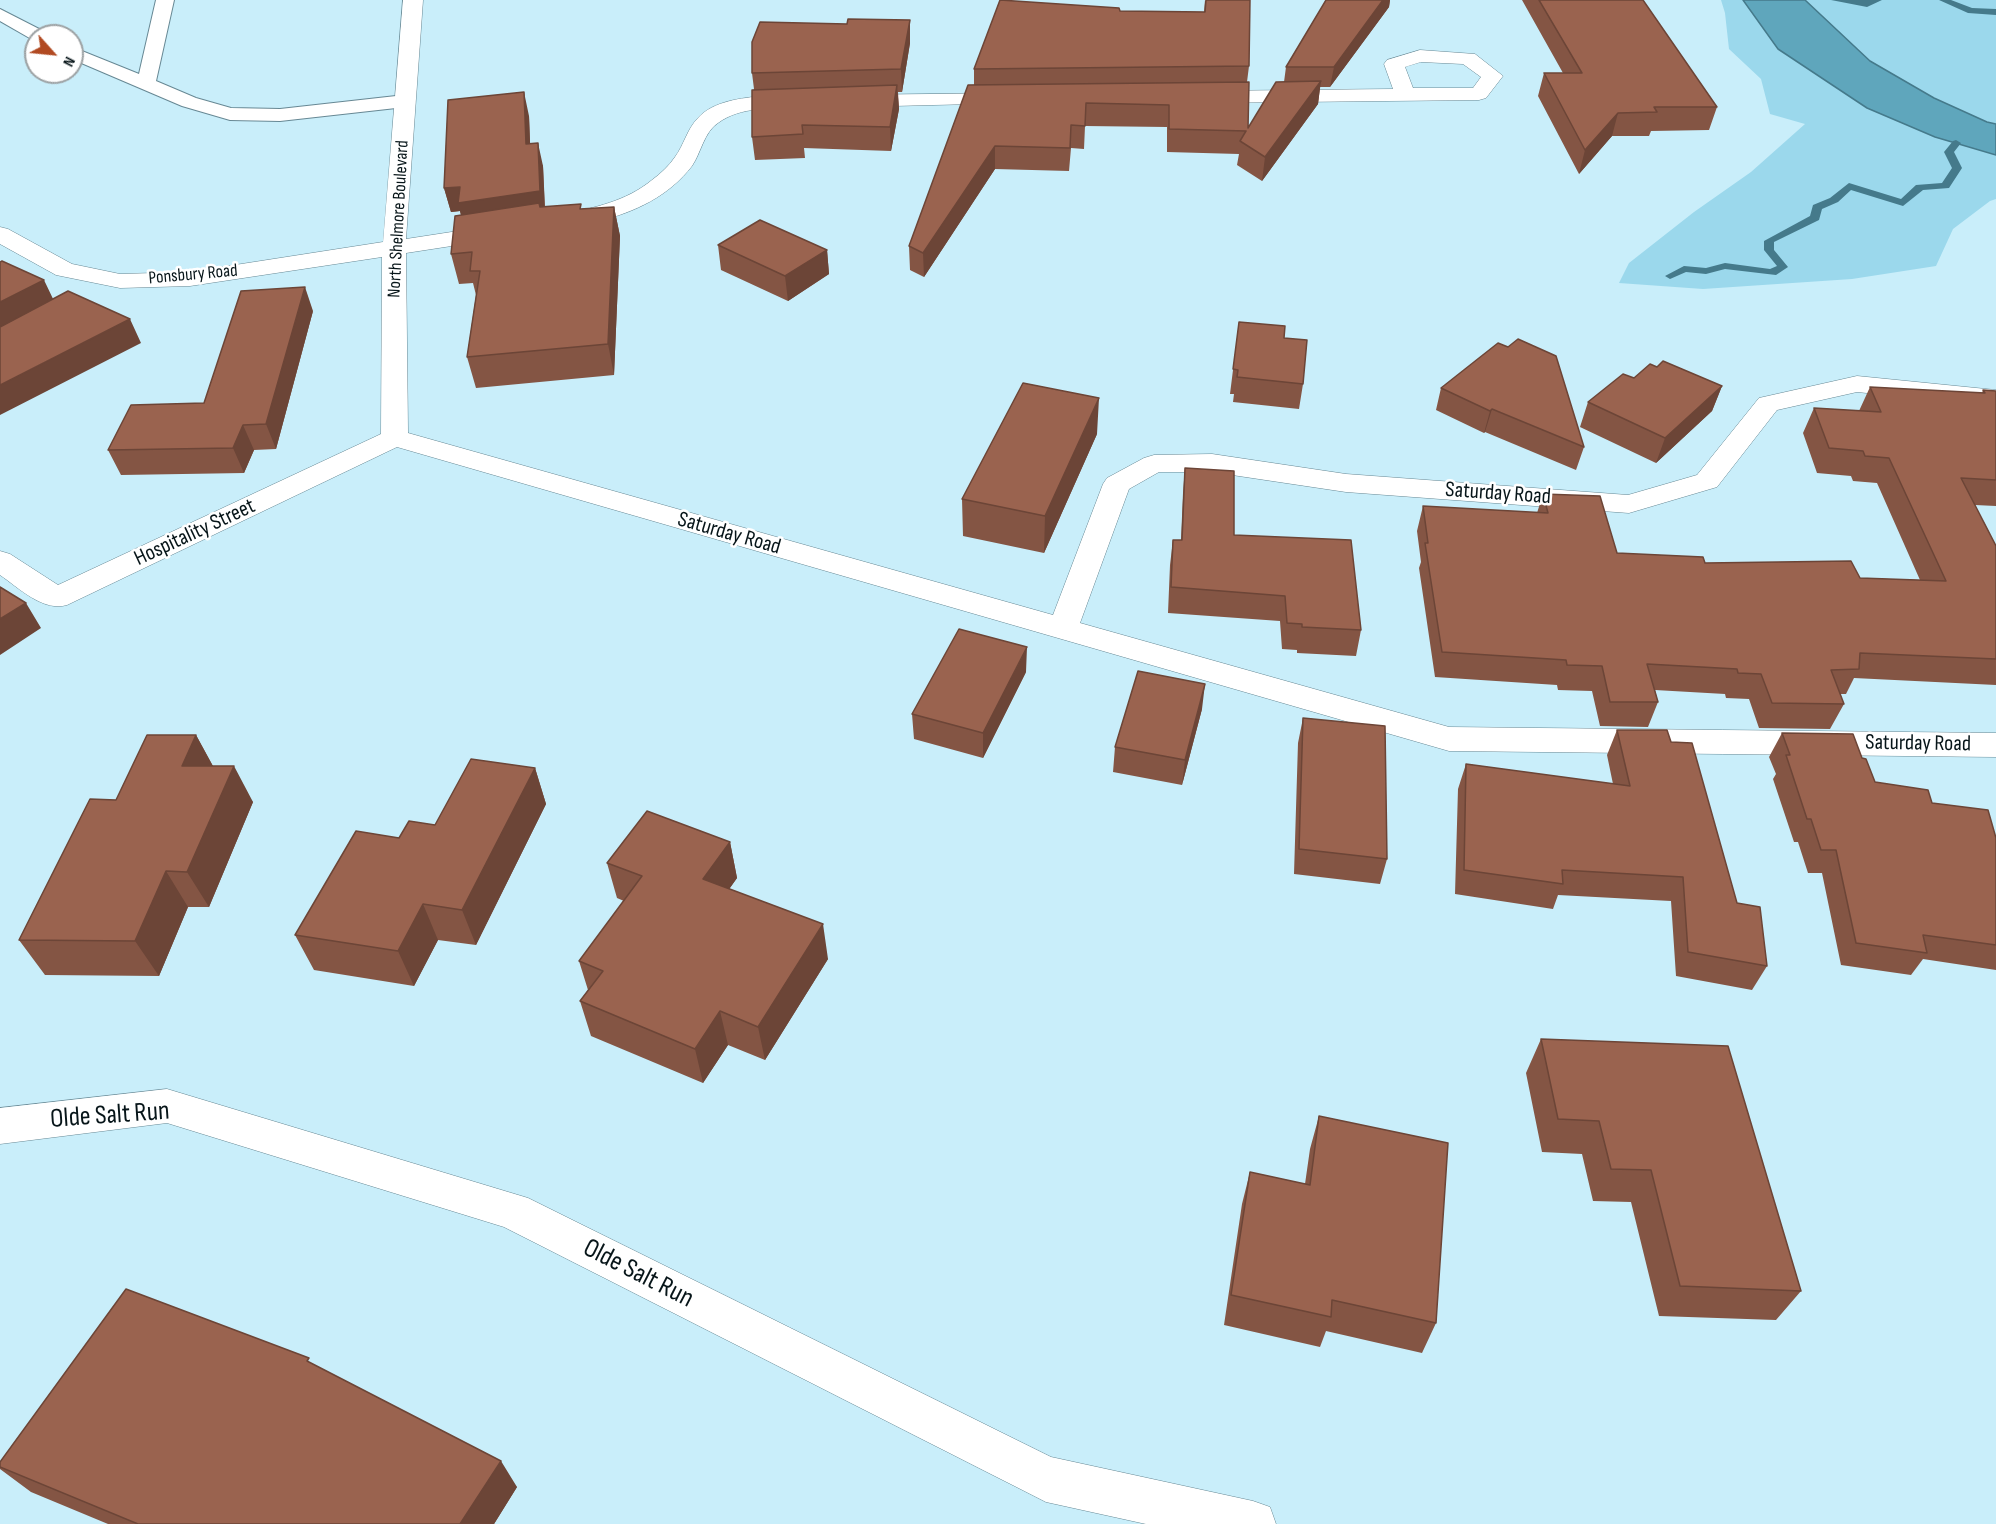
<!DOCTYPE html>
<style>
body{margin:0}
#map{position:relative;width:1996px;height:1524px;overflow:hidden;background:#c9eefa;font-family:"Sofia Sans Condensed",sans-serif}
canvas{display:block}
.north{position:absolute;left:24px;top:24px;width:60px;height:60px;box-sizing:border-box;background:#fff;border:2px solid #9ca1a3;border-radius:50%;rotate:117deg;font-size:16px;font-weight:700;line-height:24px;text-align:center;color:#071519}
.north::after{content:'';display:block;margin:auto;width:21px;height:27px;background:#b14a22;clip-path:polygon(50% 0,100% 100%,50% 72%,0 100%)}
</style>
<div id="map">
<canvas width="1996" height="1524"></canvas>
<div class="north">N</div>
</div>
<script>
const context = document.querySelector('canvas').getContext('2d');
context.lineJoin = 'round';
function paint(path, color) { context.fillStyle = color; context.fill(path, 'evenodd'); }
function strokePath(path, color, width, dash) { context.strokeStyle = color; context.lineWidth = width; context.lineCap = dash ? 'butt' : 'round'; context.setLineDash(dash || []); context.stroke(path); }
function drawText(font, color, halo, rows, align = 'center') {
  context.font = font + ' "Sofia Sans Condensed",sans-serif'; context.lineWidth = 5; context.setLineDash([]); context.textBaseline = 'middle'; context.strokeStyle = halo; context.fillStyle = color; for (const [text, x, y, turn = 0] of rows) {
    context.save(); context.translate(x, y); context.rotate((+turn || 0) * Math.PI / 180); context.textAlign = isNaN(turn) ? turn : align; if (halo) context.strokeText(text, 0, 0); context.fillText(text, 0, 0); context.restore();
  }
}
const green = new Path2D(`
 M1721,0h22l35,49 157,88 61,18v44l-6,2 -37,28 -17,37 -84,13 -149,10 -84,-6 10,-20 65,-51 57,-40 54,-48 -35,-10 -9,-35 -32,-30 -4,-36z
 M1805,0h191v124l-9,-2 -53,-24 -64,-37z`);
const water = new Path2D(`
 M1743,0h62l65,61 64,37 53,24 9,2v31l-61,-18 -68,-29 -89,-59z`);
const stream = new Path2D(`
 M1831,0h51l-15,7z
 M1939,0h12l21,8 24,1v6l-28,-2z
 M1956,140l5,3 -7,9 8,16 -13,20 -26,2 -20,16 -52,-16 -13,12 -16,7 -3,11 -45,22v8l14,17 -12,8 -51,-6 -19,5 -20,-2 -16,7 -5,-3 19,-10 22,2 19,-5 45,6 7,-3 -13,-16v-9l46,-25 3,-11 17,-7 19,-15 52,16 15,-14 26,-2 10,-15 -8,-16 9,-11z`);
const lane = new Path2D(`
 M156,0h18l-18,81 40,17 35,10 49,1 125,-14 7,2 3,4 -3,4 -7,2 -125,14 -50,-1 -48,-14 -110,-47v-12l67,27z
 M0,9l45,23 3,4h-12v5l-3,-1 -33,-19z`);
const street = new Path2D(`
 M403,0h20l-17,239 91,-14 8,2 4,5 -4,5 -8,2 -91,14 2,180 645,182 50,-131 4,-6 37,-20 10,-3 58,-1 134,20 282,21 69,-20 62,-77 98,-22 139,14v16l-139,-14 -80,18 -60,77 -88,26 -283,-21 -134,-20h-53l-30,17 -49,134 369,104 547,6v24l-547,-6 -1052,-304 -330,158c-24,7 -48,-17 -67,-30v-24l10,3 48,31 323,-151 1,-177 -192,29 -70,2 -64,-13 -56,-31v-17l8,2 64,35 48,10 70,-2 193,-30z
 M1420,50l55,4 28,22 -17,22 -7,2 -276,3 -7,-2 -3,-4 3,-4 7,-2 190,-2 -9,-25 3,-4zM1421,62l42,2 18,13 -8,11h-60l-8,-21z
 M1008,93l7,2 3,4 -3,4 -163,4 -7,-2 -4,-4 4,-4 7,-2z
 M763,96l42,2 4,4 -4,4 -7,2c-27,1 -57,-2 -80,15 -14,9 -17,30 -26,43 -23,30 -57,46 -93,55 -12,3 -24,7 -36,4l-4,-5 4,-5c32,-8 62,-13 89,-35 8,-6 17,-14 23,-23 9,-12 12,-28 23,-39 15,-17 44,-20 65,-22z
 M167,1089l361,109 523,259 202,44 17,6 6,17h-130l-100,-22 -542,-275 -337,-104 -167,21v-36z`);
const wall = new Path2D(`
 M1205,0l44,66 -2,16 1,46 36,-46 2,-15 40,-67h64l-1,7 -59,80h-10l-2,17 -56,77 -25,-16 2,-11 -72,-2v-25l-82,-1 -1,23 -13,-1 -2,23 -74,-2 -71,108 -14,-7 -1,-24 65,-161v-16l146,-58 84,1z
 M1522,0h121l74,107 -8,23 -58,1 -2,5h-37l-33,38 -41,-78 6,-23h19z
 M910,20v23l-8,49h-4l1,17 -8,42 -87,-3 1,10 -50,2 -3,-23 2,-48 -2,-16z
 M529,116l1,27 13,23 2,41 37,2 32,-2 6,29 -6,139 -138,13 -9,-31 9,-62 -3,-12 -14,1 -8,-30 10,-39 -1,-4 -9,1 -7,-24z
 M718,245l109,5 2,24 -41,27 -67,-31z
 M313,311l-37,138 -22,1 -10,23 -123,2 -13,-25 96,-47z
 M1239,322l45,16 19,46 -4,25 -66,-7 1,-8h-4z
 M1657,367l65,19 -10,25 -56,52 -76,-36 8,-25 46,-24z
 M1870,387l112,6 1,-3 13,1v115l-21,-1 21,41v139l-142,-7 -8,16h-6l4,10 -14,25 -71,-1 -10,-29 -23,-1 -1,-4 -70,-4 3,12 -10,25 -48,-1 -8,-35 -34,-1 -1,-5 -122,-8 -16,-109 2,-6 -4,-31 6,-25 114,7 6,-19 74,59 88,10 155,15 60,2 -43,-97 -24,-2 -2,-5 -34,-3 -14,-40 11,-25 45,3z
 M1441,388l143,59 -8,23 -91,-38 -1,1 -48,-23z
 M1097,434l-53,119 -81,-17 -1,-37z
 M1185,468l49,67 127,95 -5,26 -59,-3v-3l-15,-1 -2,-28 -112,-8 2,-48 3,-25h8l2,-47z
 M1026,672l-43,86 -69,-19 -2,-25z
 M1202,709l-20,76 -69,-13 2,-25z
 M1303,718l84,141 -7,25 -86,-10 4,-131z
 M1617,730l54,12 66,161 30,63 -15,24 -76,-14 -5,-75 -113,-6 -5,14 -98,-15 3,-105 8,-25 147,20 -6,-29z
 M1782,733l80,25 13,24 57,21 64,35v132l-73,-11 -12,16 -70,-10 -19,-92h-14l-10,-31h-4l-21,-63 3,-5 -7,-17z
 M196,735l17,31 40,36 -44,105h-21l-29,69 -114,-1 -26,-35z
 M535,768l11,36 -70,141 -38,-5 -24,46 -100,-16 -19,-35 104,-97 36,-13z
 M730,842l7,36 -8,11 99,70 -63,101 -37,-15 -25,38 -112,-47 -11,-35 8,-11 -9,-29 45,-60 -7,-3 -10,-35z
 M1541,1039l260,252 -25,29 -117,-4 -28,-114 -38,-1 -11,-47 -40,-2 -16,-79z
 M1319,1116l117,207 -14,30 -96,-22 -6,16 -96,-22 18,-121 8,-32 55,12 5,-35z
 M314,1365l203,122 -23,37h-386l-77,-32 -31,-23v-7z`);
const shadedWall = new Path2D(`
 M1383,0h7l-1,7 -59,80 4,-20z
 M910,20v23l-8,49 -1,-23z
 M1321,81l-3,23 -56,77 3,-24z
 M897,85l2,24 -8,42 -1,-24z
 M524,92l5,24 2,51 -5,-23z
 M1618,113l-6,23 -33,38 6,-24z
 M538,143l5,23 2,49 -81,12 -4,-16 -9,1 -7,-24 16,-1z
 M995,146v23l-71,108 -1,-24z
 M614,207l6,29 -6,139 -6,-31z
 M827,250l2,24 -41,27 -3,-25z
 M44,280l11,23 -55,28v-29z
 M305,287l8,24 -37,138 -10,-25z
 M130,319l11,24 -141,72v-30z
 M1722,386l-10,25 -56,52 9,-25z
 M1099,398l-2,36 -53,119 1,-37z
 M1492,409l-7,23 -1,1 6,-22z
 M243,425l11,25 -10,23 -11,-25z
 M26,603l15,25 -41,27v-36z
 M1027,647l-1,25 -43,86v-25z
 M1205,684l-3,25 -20,76 3,-25z
 M196,735l20,37 -34,-6z
 M234,766l19,36 -44,105 -22,-35z
 M535,768l11,36 -70,141 -14,-35z
 M730,842l7,36 -26,37 -8,-36z
 M166,871l22,36 -29,69 -24,-35z
 M423,904l15,36 -24,46 -16,-35z
 M823,924l5,35 -63,101 -7,-33z
 M720,1011l8,34 -25,38 -8,-34z
 M501,1461l16,26 -23,37h-34z`);
const building = new Path2D(`
 M1000,0l119,8 1,3 85,1 1,-12h44l-1,66 -275,3z
 M1326,0h57l-49,67h-48z
 M1539,0h104l74,107h-63l3,5 -39,1 -33,37 -41,-77h38z
 M848,19l62,1 -9,49 -149,4v-31l8,-20 87,2z
 M1321,81l-56,76 -25,-16 6,-10 -77,-2v-24l-83,-2 -1,23 -14,-1 -1,23 -75,-2 -72,107 -14,-7 59,-161 281,-3 -1,46 28,-46z
 M897,85l-7,42 -88,-2 1,9 -51,3v-47z
 M524,92l2,52 12,-1 2,48 -82,12 2,-16 -16,1 4,-88z
 M539,203l1,4 41,-3 -1,5 34,-2 -6,137 -141,13 13,-86h-10l2,-19 -21,2 4,-38z
 M760,220l67,30 -42,26 -67,-31z
 M2,261l42,19 -44,22v-40z
 M305,287l-39,137 -23,1 -10,23 -125,2 23,-45 73,-2 37,-112z
 M68,291l62,28 -130,66v-58z
 M1239,322l46,4 -1,12 23,2 -4,44 -66,-7 1,-7 -5,-1z
 M1518,339l38,17 28,91 -92,-38 -2,2 -49,-23 57,-45 10,4z
 M1663,361l59,25 -57,52 -77,-36 35,-28 11,4 16,-14 7,3z
 M1023,383l76,15 -54,118 -83,-17z
 M1870,387l115,6 -2,-3 13,1v89l-35,-2 35,68v113l-136,-6 -1,16 -28,1 13,34 -72,-1 -11,-29 -23,-1 -1,-4 -90,-5 11,38h-48l-8,-36 -35,-1 -1,-5 -124,-8 -17,-109h3l-5,-37 125,7 -5,-19 57,2 17,57 86,4 2,6 146,-2 9,17 86,3 -57,-123 -24,-2 -2,-5 -34,-3 -15,-40 67,4z
 M1185,468l49,3v64l117,5 10,90 -59,-3v-3l-15,-1 -2,-27 -114,-9 2,-47h9z
 M0,587l26,16 -26,16z
 M959,629l68,18 -44,86 -71,-19z
 M1138,671l67,13 -20,76 -70,-13z
 M1303,718l82,8 2,133 -88,-10z
 M1617,730h50l4,12 21,1 45,160 23,4 7,59 -79,-14 -5,-75 -121,-7 1,14 -99,-14 2,-106 164,22z
 M1782,733l71,1 9,24 4,1 9,23 53,8 4,13 56,7 8,28v107l-73,-10 4,18 -71,-10 -20,-93h-15l-10,-31h-4l-21,-64h4z
 M147,735h49l-14,31h52l-47,106 -21,-1 -31,70 -116,-1 71,-141 26,1z
 M471,759l64,9 -73,142 -39,-6 -25,47 -103,-16 61,-104 43,7 10,-17 26,4z
 M647,811l83,31 -27,37 120,45 -65,103 -38,-16 -25,38 -115,-48 23,-30 -24,-10 63,-85 -35,-13z
 M1541,1039l187,7 73,245 -121,-5 -29,-116 -40,-1 -12,-48 -41,-2z
 M1319,1116l129,27 -12,180 -104,-23 -1,17 -100,-22 19,-123 60,13z
 M126,1289l183,69 -2,3 194,100 -41,63h-322l-138,-57v-5z`);
const farStreetnames = [
 ["North Shelmore Boulevard",399,219,-87],
 ["Ponsbury Road",193,275,-5]
];
const streetNames = [
 ["Saturday Road",1498,494,4],
 ["Hospitality Street",195,533,-25],
 ["Saturday Road",729,534,16],
 ["Saturday Road",1918,744,1]
];
const nearStreetnames = [
 ["Olde Salt Run",110,1116,-4],
 ["Olde Salt Run",638,1274,27]
];
paint(green, '#9bd8ec');
paint(water, '#5fa6bc');
strokePath(water, '#457a8b', 1.5);
paint(stream, '#457a8b');
strokePath(lane, '#678894', 2);
strokePath(street, '#678894', 1);
paint(lane, '#fff');
paint(street, '#fff');
paint(wall, '#845544');
paint(shadedWall, '#6c4537');
paint(building, '#9a634f');
strokePath(building, '#6c4537', 1.5);
drawText('18px', '#071519', '#fff', farStreetnames);
drawText('22px', '#071519', '#fff', streetNames);
drawText('27px', '#071519', '#fff', nearStreetnames);
</script>
